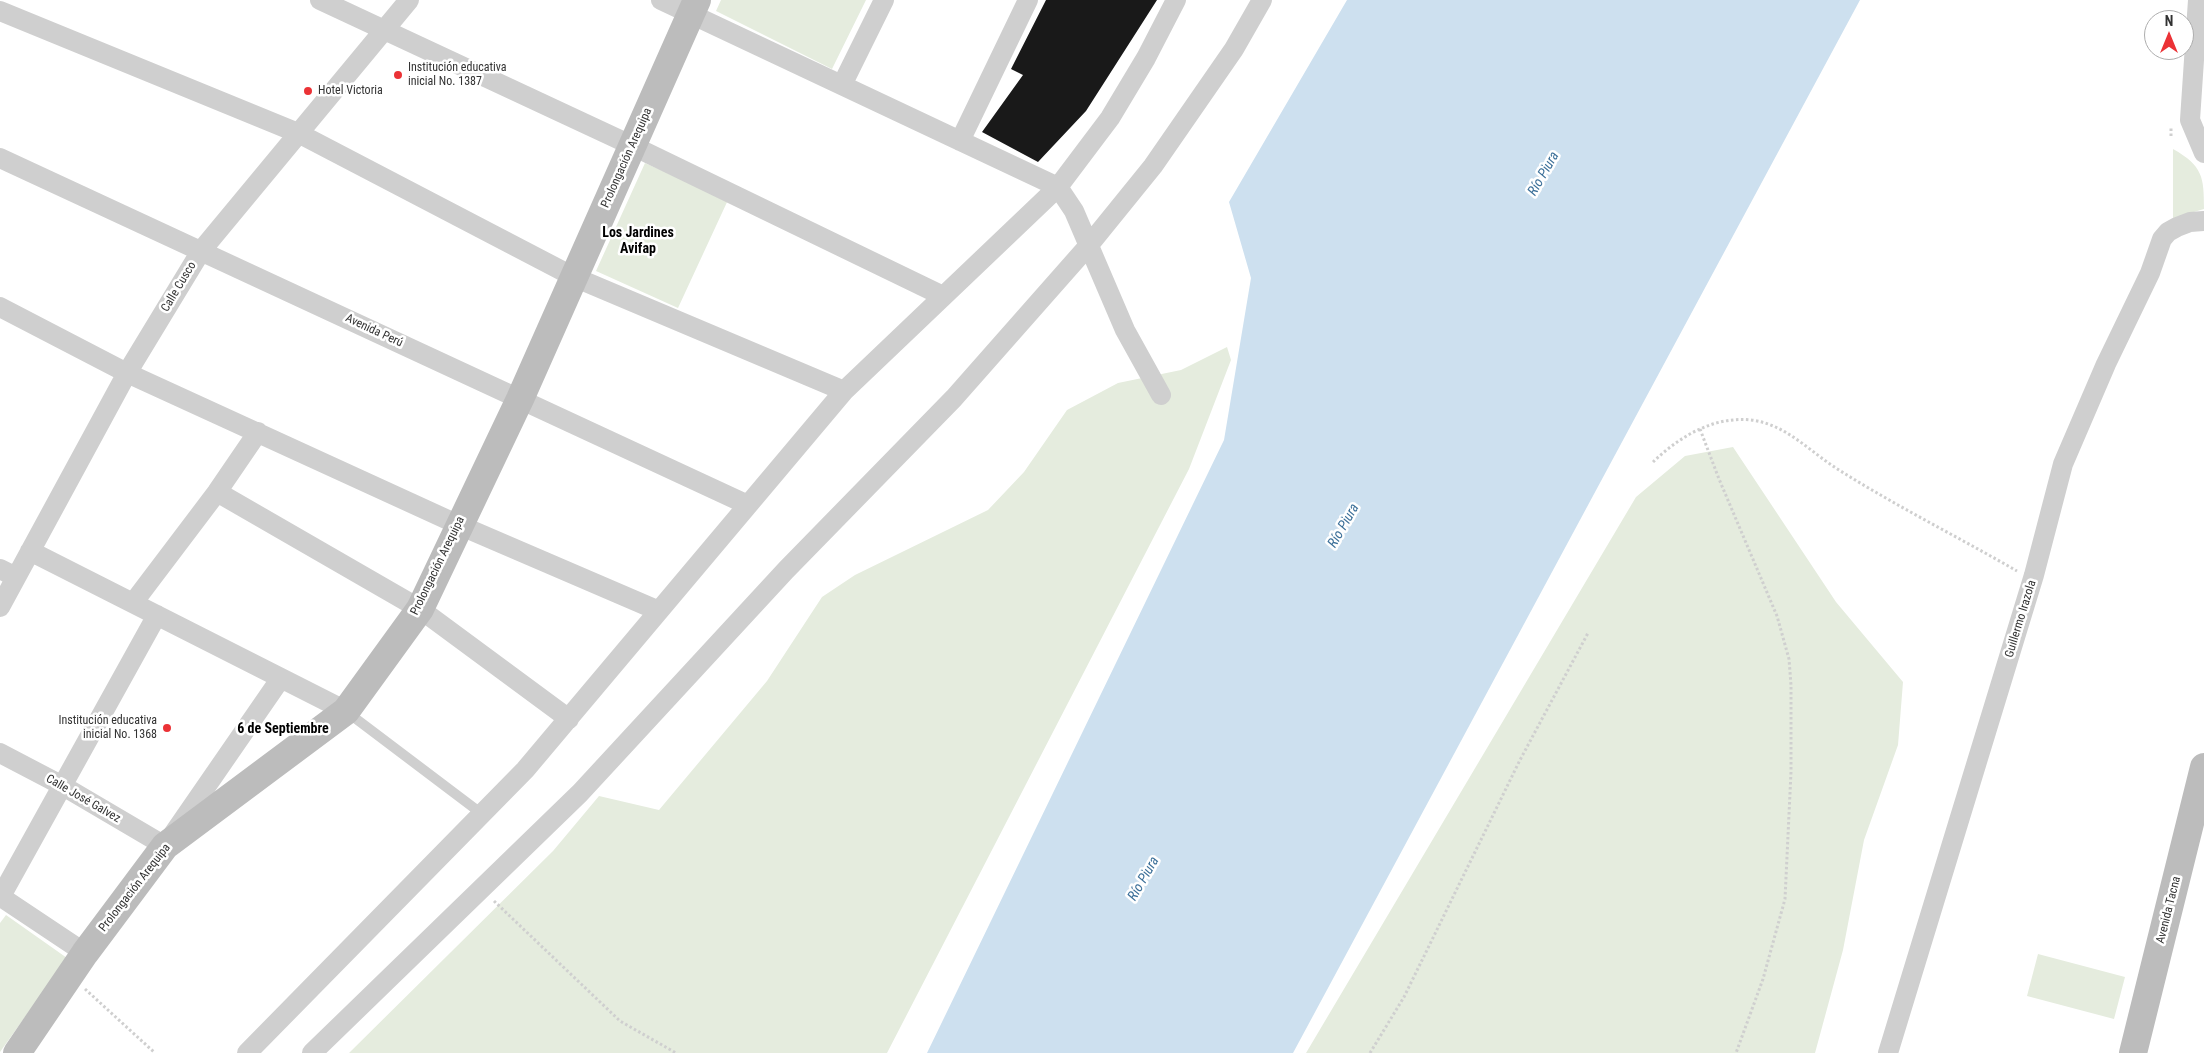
<!DOCTYPE html>
<meta charset="utf-8">
<style>
body{margin:0}
#map{position:relative;width:2204px;height:1053px;overflow:hidden;background:#fff;font-family:"Roboto Condensed",sans-serif}
canvas{display:block}
.north{position:absolute;left:2144px;top:10px;width:50px;height:50px;box-sizing:border-box;background:#fff;border:1px solid #adadad;border-radius:50%;rotate:0deg;font-size:14px;font-weight:700;line-height:20px;text-align:center;color:#323232}
.north::after{content:'';display:block;margin:auto;width:18px;height:22px;background:#eb3236;clip-path:polygon(50% 0,100% 100%,50% 72%,0 100%)}
</style>
<div id="map">
<canvas width="2204" height="1053"></canvas>
<div class="north">N</div>
</div>
<script>
const context = document.querySelector('canvas').getContext('2d');
context.lineJoin = 'round';
function paint(path, color) { context.fillStyle = color; context.fill(path, 'evenodd'); }
function strokePath(path, color, width, dash) { context.strokeStyle = color; context.lineWidth = width; context.lineCap = dash ? 'butt' : 'round'; context.setLineDash(dash || []); context.stroke(path); }
function drawText(font, color, halo, rows, align = 'center') {
  context.font = font + ' "Roboto Condensed",sans-serif'; context.lineWidth = 5; context.setLineDash([]); context.textBaseline = 'middle'; context.strokeStyle = halo; context.fillStyle = color; for (const [text, x, y, turn = 0] of rows) {
    context.save(); context.translate(x, y); context.rotate((+turn || 0) * Math.PI / 180); context.textAlign = isNaN(turn) ? turn : align; if (halo) context.strokeText(text, 0, 0); context.fillText(text, 0, 0); context.restore();
  }
}
const green = new Path2D(`
 M721,0h145l-34,69 -116,-58z
 M2173,149c30,17 31,28 31,60l-24,7 -7,10z
 M645,163l83,37 -50,108 -82,-37z
 M1227,347l4,13 -42,109 -302,584h-538l204,-202 46,-55 60,14 108,-129 55,-84 33,-22 133,-65 36,-38 43,-62 51,-27 63,-13z
 M1733,447l103,155 67,80 -5,63 -34,95 -21,110 -28,103h-509l330,-556 49,-41z
 M6,915l61,43 -67,94v-129z
 M2038,954l87,23 -11,42 -87,-23z`);
const water = new Path2D(`
 M1347,0h513l-567,1053h-366l297,-613 27,-162 -22,-76z`);
const building = new Path2D(`
 M1046,0h111l-71,111 -48,51 -56,-30 41,-57 -12,-6z`);
const path = new Path2D(`
 M2171,136v-10
 M1700,429l19,50 58,137 12,43 2,26v87l-6,127 -22,80 -27,74
 M1653,462c26,-25 60,-46 98,-42 35,4 59,32 88,50 57,36 119,67 178,101
 M494,901l126,120 56,32
 M85,989l70,64
 M1370,1053l34,-56 116,-237 68,-127`);
const lane = new Path2D(`
 M347,712l135,102`);
const street = new Path2D(`
 M320,0l313,146 310,150
 M661,0l397,187 16,24 51,119 36,65
 M2198,0l-8,120 14,33
 M0,11l298,122 276,144 270,114
 M842,85l42,-85
 M960,141l68,-141
 M0,158l748,347
 M0,307l127,66 332,152 200,86
 M217,492l203,117 149,110
 M30,551l316,160
 M0,569l16,8
 M133,603l84,-111 41,-60
 M0,607l127,-234 74,-122 208,-251
 M0,753l63,33 102,60 116,-168
 M1,897l84,56
 M0,898l157,-283
 M247,1053l278,-283 319,-379 214,-204 52,-69 36,-60 30,-58
 M312,1053l268,-260 206,-223 168,-172 135,-153 64,-79 81,-117 28,-49
 M1888,1053l146,-478 29,-111 43,-100 44,-91 12,-34 6,-7 9,-5 13,-5 14,-1`);
const secondary = new Path2D(`
 M17,1053l68,-100 80,-107 181,-135 74,-102 100,-210 177,-399
 M2133,1053l71,-286`);
const markers = [
 [398,75,5,"#eb3236"],
 [308,91,5,"#eb3236"],
 [167,728,5,"#eb3236"]
];
const poiNames = [
 ["Institución educativa",408,68],
 ["inicial No. 1387",408,82],
 ["Hotel Victoria",318,91],
 ["Institución educativa",157,721,"right"],
 ["inicial No. 1368",157,735,"right"]
];
const streetNames = [
 ["Prolongación Arequipa",627,158,-66],
 ["Calle Cusco",179,287,-59],
 ["Avenida Perú",374,331,25],
 ["Prolongación Arequipa",438,566,-64],
 ["Guillermo Irazola",2021,619,-73],
 ["Calle José Galvez",83,799,30],
 ["Prolongación Arequipa",135,888,-52],
 ["Avenida Tacna",2169,910,-76]
];
const waterNames = [
 ["Río Piura",1544,174,-60],
 ["Río Piura",1344,526,-60],
 ["Río Piura",1144,879,-60]
];
const neighbourhoodNames = [
 ["Los Jardines",638,233],
 ["Avifap",638,249],
 ["6 de Septiembre",283,729]
];
paint(green, '#e5ecde');
paint(water, '#cde0ef');
paint(building, '#191919');
strokePath(path, '#cfcfcf', 3, [2.5, 2.5]);
strokePath(lane, '#cfcfcf', 10);
strokePath(street, '#cfcfcf', 20);
strokePath(secondary, '#bcbcbc', 28);
for (const [x, y, r, color] of markers) { const dot = new Path2D(); dot.arc(x, y, r, 0, 2 * Math.PI); context.fillStyle = color; context.fill(dot); strokePath(dot, '#fff', 2); }
drawText('12px', '#323232', '#fff', poiNames, 'left');
drawText('12px', '#323232', '#fff', streetNames);
drawText('italic 14px', '#3c7099', '#fff', waterNames);
drawText('bold 14px', '#000', '#fff', neighbourhoodNames);
</script>
